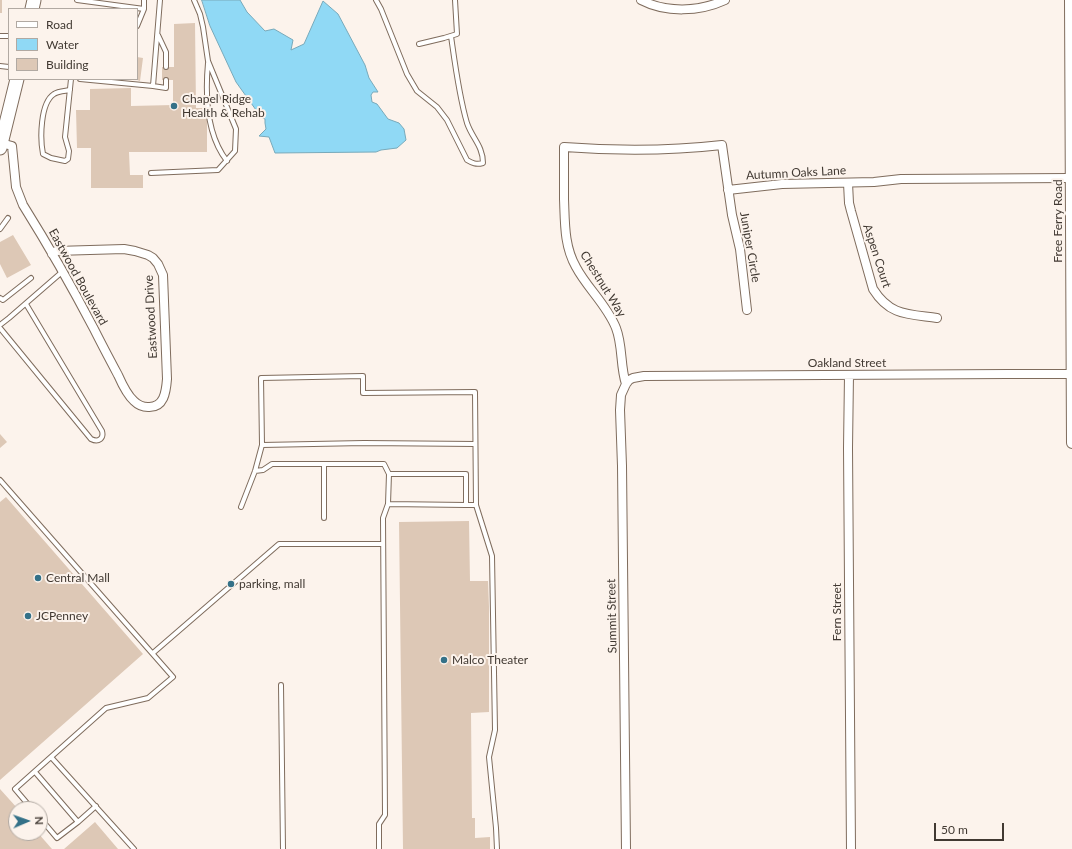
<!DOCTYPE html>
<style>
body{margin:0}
#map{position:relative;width:1072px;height:849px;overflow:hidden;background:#fcf3ec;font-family:Lato,sans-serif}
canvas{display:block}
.legend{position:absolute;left:8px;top:8px;width:130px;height:72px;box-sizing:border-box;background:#fcf3ec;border:1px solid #b1a9a2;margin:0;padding:5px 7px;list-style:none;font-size:12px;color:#413932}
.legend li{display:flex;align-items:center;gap:8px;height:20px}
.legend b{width:20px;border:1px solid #b1a9a2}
.north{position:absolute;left:8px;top:801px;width:40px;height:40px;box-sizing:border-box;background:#fcf3ec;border:1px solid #b1a9a2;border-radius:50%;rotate:88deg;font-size:11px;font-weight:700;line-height:16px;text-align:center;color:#413932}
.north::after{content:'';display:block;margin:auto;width:14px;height:18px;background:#347188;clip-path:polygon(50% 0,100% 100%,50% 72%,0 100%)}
.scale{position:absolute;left:934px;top:823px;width:70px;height:18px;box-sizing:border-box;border:2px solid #413932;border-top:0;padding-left:5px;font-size:12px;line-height:14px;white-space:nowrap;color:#413932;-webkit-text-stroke:3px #fcf3ec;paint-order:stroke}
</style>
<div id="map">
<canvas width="1072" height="849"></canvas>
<ul class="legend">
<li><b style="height:5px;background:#fff"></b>Road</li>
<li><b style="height:11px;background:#90d9f5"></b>Water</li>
<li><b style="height:11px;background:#ddc8b6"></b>Building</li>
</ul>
<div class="north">N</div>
<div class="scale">50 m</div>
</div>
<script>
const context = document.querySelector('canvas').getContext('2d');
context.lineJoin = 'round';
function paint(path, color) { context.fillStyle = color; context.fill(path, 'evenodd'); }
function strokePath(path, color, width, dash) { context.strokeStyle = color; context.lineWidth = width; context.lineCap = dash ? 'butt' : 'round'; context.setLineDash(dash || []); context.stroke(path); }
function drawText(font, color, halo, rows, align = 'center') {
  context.font = font + ' Lato,sans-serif'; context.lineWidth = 4; context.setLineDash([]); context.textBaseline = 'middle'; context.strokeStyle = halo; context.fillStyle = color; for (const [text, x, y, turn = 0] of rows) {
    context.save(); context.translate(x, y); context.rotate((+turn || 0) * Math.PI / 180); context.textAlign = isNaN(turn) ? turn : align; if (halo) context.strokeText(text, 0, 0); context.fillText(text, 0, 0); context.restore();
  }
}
const water = new Path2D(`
 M202,0h38l7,12 18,19 9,-2 19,11 -2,10 13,-6 19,-43 15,13 27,51 4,13 9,14h-5l-2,3 1,7 5,2 11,15 11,4 5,6 2,11 -9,8 -16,2 -5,2 -101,1 -6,-16 -10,-1 7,-7 -1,-6v-4l-4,-2 -25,-35 -26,-56z`);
const building = new Path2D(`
 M0,0h2v13h-2z
 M195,23l1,85h11v44h-78l1,23h13v13h-52v-40h-14l-1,-38h14v-21l41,-1v18l42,-1v-25h-11v-13h12v-43z
 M137,57l6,1 -3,23 -3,-1z
 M13,235l18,30 -24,13 -7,-14v-22z
 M0,434l7,8 -7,6z
 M6,497l137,157 -143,126v-278z
 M469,521l1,60h18l1,26v105l-18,1 1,105h3v20l15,-1v12h-87l-4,-327z
 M0,789l18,20h-2v24h22l14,16h-52z
 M95,822l23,27h-54z`);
const service = new Path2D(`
 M77,0l67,9
 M376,0l5,9 26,65 10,17 20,16 10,13 20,40c5,3 9,5 16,3 0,-17 -11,-25 -16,-40 -8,-27 -12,-59 -16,-87
 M137,26l7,-17v-9
 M158,35l8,17v15
 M0,36h9
 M419,44l25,-6 13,-4 -2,-34
 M208,63c-3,33 -2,71 19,98
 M0,66l9,1
 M80,79l73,7 7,-86
 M153,86l13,2v-8
 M70,90c-5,1 -12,1 -16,4 -14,9 -14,45 -11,60l8,4 14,3 3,-2 1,-8 -4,-14 6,-58
 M151,173l67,-3 17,-19 1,-22 -28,-68 -5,-34 -3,-13 -6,-14
 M0,229l8,-11
 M0,298l3,2 28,-22
 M0,325l9,-7 53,-46
 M0,328l91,111c8,4 13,-1 11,-8l-76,-127
 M324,464h60l5,10
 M255,471l8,-1 9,-6h52v54
 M0,480l173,197 -25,21 -42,10 -91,81 17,20
 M466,505h10l-1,-113 -112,1v-17l-102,2 1,67 102,-2 111,1
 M476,505l16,51 3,174 -6,27 7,71 1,21
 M241,507l14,-36 7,-26
 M153,653l126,-109h104
 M281,685l2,164
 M51,757l83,92
 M35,772l43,50 18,-16
 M40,818l17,20 21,-16
 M379,849v-25l6,-9 -2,-297 5,-14 1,-30h77v31l-78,-1`);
const minor = new Path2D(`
 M641,0c25,13 58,12 84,0
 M1,143l11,3 4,41 7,18c25,40 49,82 71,124 8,16 16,31 24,46 4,9 9,20 16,26 4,4 8,6 14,6 16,1 18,-15 19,-28l-4,-104 -5,-11 -5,-6 -5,-3 -13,-4 -11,-2 -68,2 -4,3
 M848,183l1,20 2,8 22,78c17,27 35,25 64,29
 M728,190l54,-6 92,-2 27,-3 169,-1
 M849,375l-1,73 3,401
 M626,384c-6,-18 -3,-38 -10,-56 -9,-23 -29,-40 -40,-61 -12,-21 -11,-44 -12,-68 0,-17 0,-35 0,-52 53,4 105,4 158,-2l10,70 8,34 7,61
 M626,849l-4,-383 -2,-56 1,-15 5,-11 3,-4 4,-2 11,-2 363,-2h64`);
const tertiary = new Path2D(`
 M1070,0l2,443`);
const primary = new Path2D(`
 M32,9l2,-9
 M0,148l17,-69`);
const markers = [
 [174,106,4,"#347188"],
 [38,578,4,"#347188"],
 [231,584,4,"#347188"],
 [28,616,4,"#347188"],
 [444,660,4,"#347188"]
];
const poiNames = [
 ["Chapel Ridge",182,99],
 ["Health & Rehab",182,113],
 ["Central Mall",46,578],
 ["parking, mall",239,584],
 ["JCPenney",36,616],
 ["Malco Theater",452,660]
];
const streetNames = [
 ["Autumn Oaks Lane",796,173,-3],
 ["Free Ferry Road",1058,221,-90],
 ["Juniper Circle",750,247,80],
 ["Aspen Court",877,256,72],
 ["Eastwood Boulevard",78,277,61],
 ["Chestnut Way",603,284,58],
 ["Eastwood Drive",151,317,-93],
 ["Oakland Street",847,363],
 ["Fern Street",837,612,-90],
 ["Summit Street",612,616,-91]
];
paint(water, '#90d9f5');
strokePath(water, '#78a9ba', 1);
paint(building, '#ddc8b6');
strokePath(service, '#7f6c5d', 6);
strokePath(minor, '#7f6c5d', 10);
strokePath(tertiary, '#7f6c5d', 12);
strokePath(primary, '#7f6c5d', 15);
strokePath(service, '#fff', 4);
strokePath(minor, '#fff', 8);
strokePath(tertiary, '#fff', 10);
strokePath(primary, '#fff', 13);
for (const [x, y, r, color] of markers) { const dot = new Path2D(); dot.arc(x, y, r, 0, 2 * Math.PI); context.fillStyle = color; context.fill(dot); strokePath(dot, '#fcf3ec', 1.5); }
drawText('12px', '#413932', '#fcf3ec', poiNames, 'left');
drawText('12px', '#413932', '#fcf3ec', streetNames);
</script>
